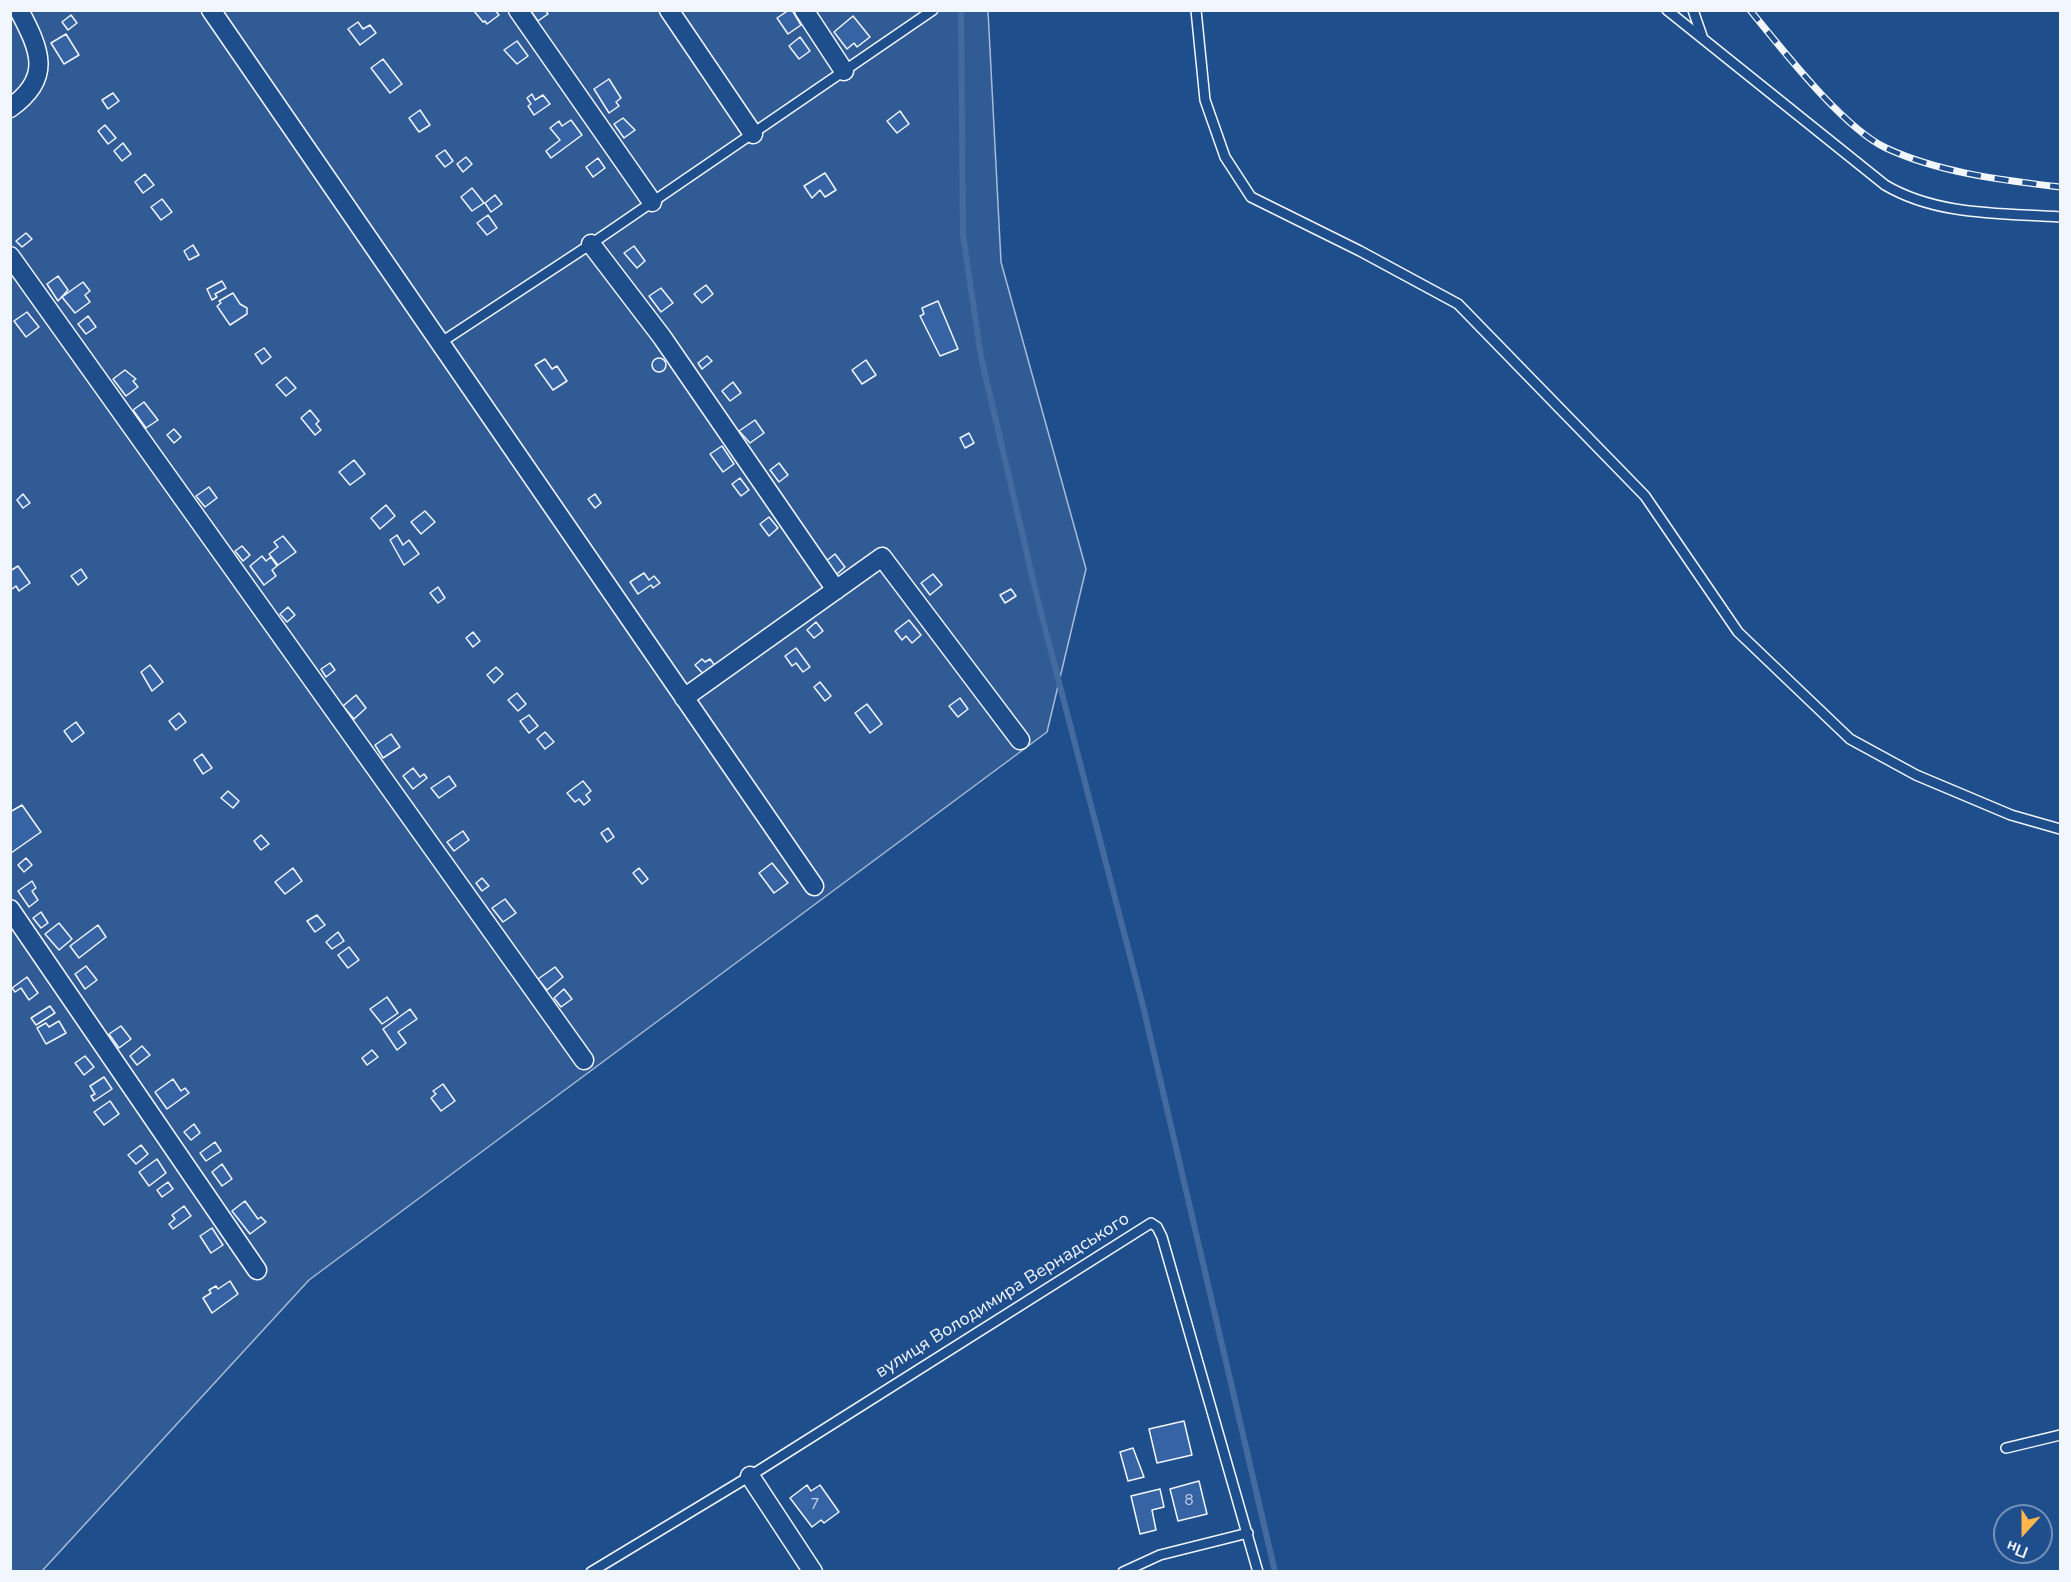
<!DOCTYPE html>
<meta charset="utf-8">
<style>
body{margin:0}
#map{position:relative;width:2071px;height:1582px;overflow:hidden;background:#1f4e8c;font-family:"Nunito Sans",sans-serif}
canvas{display:block}
.frame{position:absolute;inset:0;border:12px solid #f2f6ff;pointer-events:none}
.north{position:absolute;left:1993px;top:1504px;width:60px;height:60px;box-sizing:border-box;background:#1f4e8c;border:2px solid #7391ba;border-radius:50%;rotate:201deg;font-size:16px;font-weight:700;line-height:24px;text-align:center;color:#f2f6ff}
.north::after{content:'';display:block;margin:auto;width:21px;height:27px;background:#ffb74d;clip-path:polygon(50% 0,100% 100%,50% 72%,0 100%)}
</style>
<div id="map">
<canvas width="2071" height="1582"></canvas>
<div class="frame"></div>
<div class="north">Пн</div>
</div>
<script>
const context = document.querySelector('canvas').getContext('2d');
context.lineJoin = 'round';
function paint(path, color) { context.fillStyle = color; context.fill(path, 'evenodd'); }
function strokePath(path, color, width, dash) { context.strokeStyle = color; context.lineWidth = width; context.lineCap = dash ? 'butt' : 'round'; context.setLineDash(dash || []); context.stroke(path); }
function drawText(font, color, halo, rows, align = 'center') {
  context.font = font + ' "Nunito Sans",sans-serif'; context.lineWidth = 4.5; context.setLineDash([]); context.textBaseline = 'middle'; context.strokeStyle = halo; context.fillStyle = color; for (const [text, x, y, turn = 0] of rows) {
    context.save(); context.translate(x, y); context.rotate((+turn || 0) * Math.PI / 180); context.textAlign = isNaN(turn) ? turn : align; if (halo) context.strokeText(text, 0, 0); context.fillText(text, 0, 0); context.restore();
  }
}
const built = new Path2D(`
 M11,11h977l13,251 85,307 -39,163 -738,548 -267,291 -31,1z`);
const stream = new Path2D(`
 M961,10l2,225 18,122 57,244 105,405 132,566`);
const building = new Path2D(`
 M495,10l4,5 -12,9 -2,-3 -2,1 -9,-11z
 M530,10h15l3,4 -10,7z
 M789,10h3l9,15 -13,9 -11,-16z
 M71,15l6,8 -9,7 -6,-8z
 M853,16l17,21 -13,10 -3,-4 -7,6 -13,-17z
 M358,22l5,7 7,-4 6,8 -16,12 -12,-16z
 M66,34l13,21 -15,9 -13,-21z
 M800,37l10,14 -11,8 -10,-13z
 M517,41l11,15 -11,8 -13,-14z
 M383,59l19,25 -12,9 -19,-25z
 M609,79l12,19 -5,4 3,4 -10,7 -15,-24z
 M113,93l6,8 -11,8 -6,-9z
 M532,94l3,6 8,-5 7,9 -16,11 -6,-9 3,-2 -4,-6z
 M420,110l10,15 -11,7 -10,-14z
 M900,111l9,13 -12,9 -10,-12z
 M623,118l12,12 -11,8 -10,-14z
 M571,120l11,15 -31,23 -5,-7 14,-11 -10,-12 9,-7 3,5z
 M105,125l11,13 -8,6 -10,-13z
 M123,143l8,11 -9,7 -8,-10z
 M445,150l8,11 -8,6 -9,-11z
 M466,157l6,7 -9,8 -6,-8z
 M598,158l7,10 -12,9 -7,-10z
 M825,173l11,17 -11,7 -5,-7 -8,8 -8,-12z
 M145,174l9,11 -11,8 -8,-11z
 M472,188l12,15 -12,8 -11,-14z
 M495,195l7,9 -11,8 -6,-9z
 M162,199l10,13 -11,8 -10,-13z
 M488,215l9,13 -10,7 -10,-12z
 M26,233l6,6 -10,8 -6,-6z
 M193,245l6,10 -10,5 -5,-9z
 M634,246l11,15 -8,7 -13,-15z
 M58,276l10,14 -10,11 -11,-17z
 M222,281l4,7 -11,6 2,3 -5,3 -5,-11z
 M83,282l7,9 -5,4 5,7 -15,11 -13,-16z
 M706,285l7,9 -11,9 -8,-9z
 M661,288l12,15 -12,9 -12,-16z
 M233,293l7,11 7,4v6l-17,11 -13,-19 4,-3 -2,-2z
 M938,301l20,48 -18,7 -20,-40 4,-2 -2,-6z
 M27,312l12,15 -13,10 -12,-16z
 M88,316l8,11 -10,7 -8,-10z
 M264,348l7,9 -9,7 -7,-10z
 M707,356l5,5 -10,8 -4,-6z
 M652 365a7 7 0 1 1 14 0a7 7 0 1 1-14 0Z
 M545,359l7,10 5,-3 10,15 -14,9 -18,-25z
 M866,360l10,15 -14,9 -10,-14z
 M125,370l11,9 -3,2 5,6 -12,9 -13,-17z
 M286,377l10,11 -10,8 -10,-11z
 M733,382l8,11 -11,8 -8,-10z
 M144,402l14,18 -12,8 -13,-18z
 M310,410l9,11 -3,3 5,6 -6,5 -14,-17z
 M755,420l9,13 -14,10 -11,-12z
 M174,429l7,8 -7,6 -7,-8z
 M969,433l5,10 -9,5 -5,-10z
 M722,446l12,18 -11,8 -13,-18z
 M354,460l11,14 -15,11 -11,-13z
 M779,463l9,12 -9,7 -9,-12z
 M740,478l9,12 -8,6 -9,-12z
 M209,487l8,11 -12,9 -9,-11z
 M23,494l7,9 -7,5 -6,-8z
 M595,494l6,9 -6,5 -7,-9z
 M386,505l9,11 -15,13 -9,-11z
 M425,511l10,11 -14,12 -10,-12z
 M769,517l9,11 -9,8 -9,-12z
 M397,535l6,10 6,-5 10,14 -15,11 -14,-25z
 M283,536l13,16 -18,13 -9,-11 9,-7 -4,-5z
 M242,546l8,9 -7,6 -8,-10z
 M835,554l10,13 -9,8 -11,-13z
 M262,556l4,5 5,-4 6,9 -5,4 4,6 -12,9 -14,-19z
 M18,566l12,17 -11,8 -3,-5 -4,3 -2,-3v-15z
 M81,569l6,9 -9,7 -7,-9z
 M644,573l5,7 5,-4 6,7 -7,5 -2,-3 -13,9 -8,-12z
 M933,574l9,11 -12,10 -9,-12z
 M438,587l7,11 -7,5 -8,-10z
 M1011,589l5,7 -11,7 -5,-8z
 M288,607l7,8 -8,7 -7,-8z
 M909,620l12,15 -9,8 -6,-7 -4,4 -7,-9z
 M816,622l7,9 -9,7 -7,-8z
 M473,632l7,9 -7,6 -7,-9z
 M796,648l14,19 -7,5 -7,-9 -4,3 -7,-10z
 M702,659l3,3 5,-3 6,8 -11,9 -10,-11z
 M330,663l5,7 -9,7 -5,-8z
 M150,665l13,17 -11,9 -11,-19z
 M496,667l7,7 -9,9 -7,-8z
 M820,682l11,14 -6,5 -11,-14z
 M517,693l9,11 -8,7 -10,-11z
 M356,695l10,13 -12,11 -11,-13z
 M960,698l8,11 -10,8 -9,-11z
 M867,704l15,20 -12,9 -15,-20z
 M179,713l7,9 -10,8 -7,-9z
 M529,715l9,11 -9,7 -9,-12z
 M76,722l8,11 -12,9 -8,-11z
 M545,732l9,10 -9,7 -8,-10z
 M391,734l9,13 -17,11 -8,-13z
 M202,754l10,14 -9,6 -9,-14z
 M413,768l7,9 4,-3 3,4 -14,11 -10,-13z
 M449,776l7,10 -17,12 -8,-10z
 M583,781l8,10 -5,4 4,5 -6,5 -5,-6 -4,3 -8,-9z
 M228,791l11,10 -6,7 -12,-10z
 M22,805l19,27 -30,21 -1,-41z
 M608,828l6,9 -7,5 -6,-9z
 M463,831l6,9 -15,11 -7,-9z
 M261,835l8,9 -8,6 -7,-9z
 M26,858l6,7 -8,7 -6,-7z
 M772,863l16,20 -14,10 -15,-20z
 M293,868l9,13 -17,13 -10,-12z
 M639,868l9,11 -6,5 -9,-11z
 M482,878l7,8 -7,5 -6,-8z
 M32,881l4,7 -4,3 6,9 -9,7 -11,-16z
 M505,899l11,14 -13,9 -11,-14z
 M41,912l7,11 -7,5 -8,-10z
 M317,915l8,10 -10,7 -8,-11z
 M59,923l13,16 -13,11 -14,-16z
 M98,925l8,12 -27,21 -9,-12z
 M338,932l6,9 -12,8 -6,-7z
 M349,947l10,13 -11,8 -10,-13z
 M86,966l11,14 -12,9 -10,-15z
 M555,967l8,10 -16,13 -9,-11z
 M27,977l11,16 -9,7 -8,-12 -6,4 -3,-4z
 M564,989l8,10 -11,8 -7,-9z
 M387,997l11,16 -16,11 -12,-15z
 M50,1006l5,7 -19,12 -5,-7z
 M410,1009l7,10 -19,13 8,11 -9,7 -14,-21z
 M59,1021l7,12 -20,11 -9,-16 9,-5 3,4z
 M121,1026l10,13 -12,9 -10,-14z
 M142,1046l8,9 -13,10 -7,-9z
 M372,1050l6,7 -11,8 -5,-7z
 M85,1056l9,11 -10,8 -9,-12z
 M104,1077l8,12 -18,12 -3,-5 4,-2 -5,-8z
 M173,1079l8,12 4,-3 4,5 -22,16 -12,-17z
 M443,1084l12,17 -14,10 -10,-13 5,-4 -3,-3z
 M110,1101l9,13 -15,11 -10,-13z
 M194,1124l6,9 -9,7 -7,-8z
 M215,1142l6,9 -15,10 -6,-8z
 M141,1145l7,9 -12,10 -8,-9z
 M157,1159l9,14 -17,13 -10,-14z
 M222,1164l10,15 -10,7 -10,-14z
 M168,1182l5,7 -11,8 -5,-7z
 M245,1201l13,18 3,-2 5,5 -16,12 -18,-23z
 M184,1206l7,10 -18,13 -4,-5 6,-5 -3,-4z
 M212,1228l11,17 -12,8 -11,-17z
 M230,1281l8,13 -26,19 -9,-15 8,-5 -2,-3 7,-4 2,3z
 M1184,1421l8,34 -35,8 -8,-34z
 M1133,1448l11,29 -16,4 -8,-29z
 M1199,1481l8,33 -29,7 -8,-32z
 M807,1485l4,6 9,-6 19,27 -15,11 -3,-3 -9,7 -22,-29z
 M1160,1489l4,18 -12,3 4,20 -16,4 -9,-38z`);
const service = new Path2D(`
 M1196,10l9,90 20,57 26,40 109,54 98,53 187,192 93,136 112,107 66,36 95,40 49,14
 M1667,10l218,175c52,31 117,28 175,32
 M1693,10l10,29
 M440,343l151,-99 342,-234
 M2006,1448l54,-13
 M591,1572l159,-96 401,-253 6,4 5,10 96,335
 M1123,1572l37,-17 88,-22`);
const minor = new Path2D(`
 M211,10l603,876
 M518,10l134,192
 M669,10l84,124
 M804,10l40,61
 M10,108c43,-30 30,-58 9,-98
 M591,244l71,93 174,253
 M10,256l574,804
 M684,698l198,-141 138,183
 M10,909l247,361
 M750,1476l63,96`);
const rail = new Path2D(`
 M1750,10c32,39 92,117 136,138 54,25 116,32 174,39`);
const numberNames = [
 ["8",1189,1501],
 ["7",815,1505]
];
const streetNames = [
 ["вулиця Володимира Вернадського",1003,1296,-32]
];
paint(built, '#305b95');
strokePath(built, '#a8bbd7', 1.5);
strokePath(stream, '#446ba0', 6);
paint(building, '#3563a3');
strokePath(building, '#f2f6ff', 1.5);
strokePath(service, '#f2f6ff', 12);
strokePath(minor, '#f2f6ff', 21);
strokePath(service, '#1f4e8c', 9);
strokePath(minor, '#1f4e8c', 18);
strokePath(rail, '#f2f6ff', 7);
strokePath(rail, '#1f4e8c', 4.5, [14]);
drawText('15px', '#c3d1e8', null, numberNames);
drawText('18px', '#f2f6ff', '#1f4e8c', streetNames);
</script>
